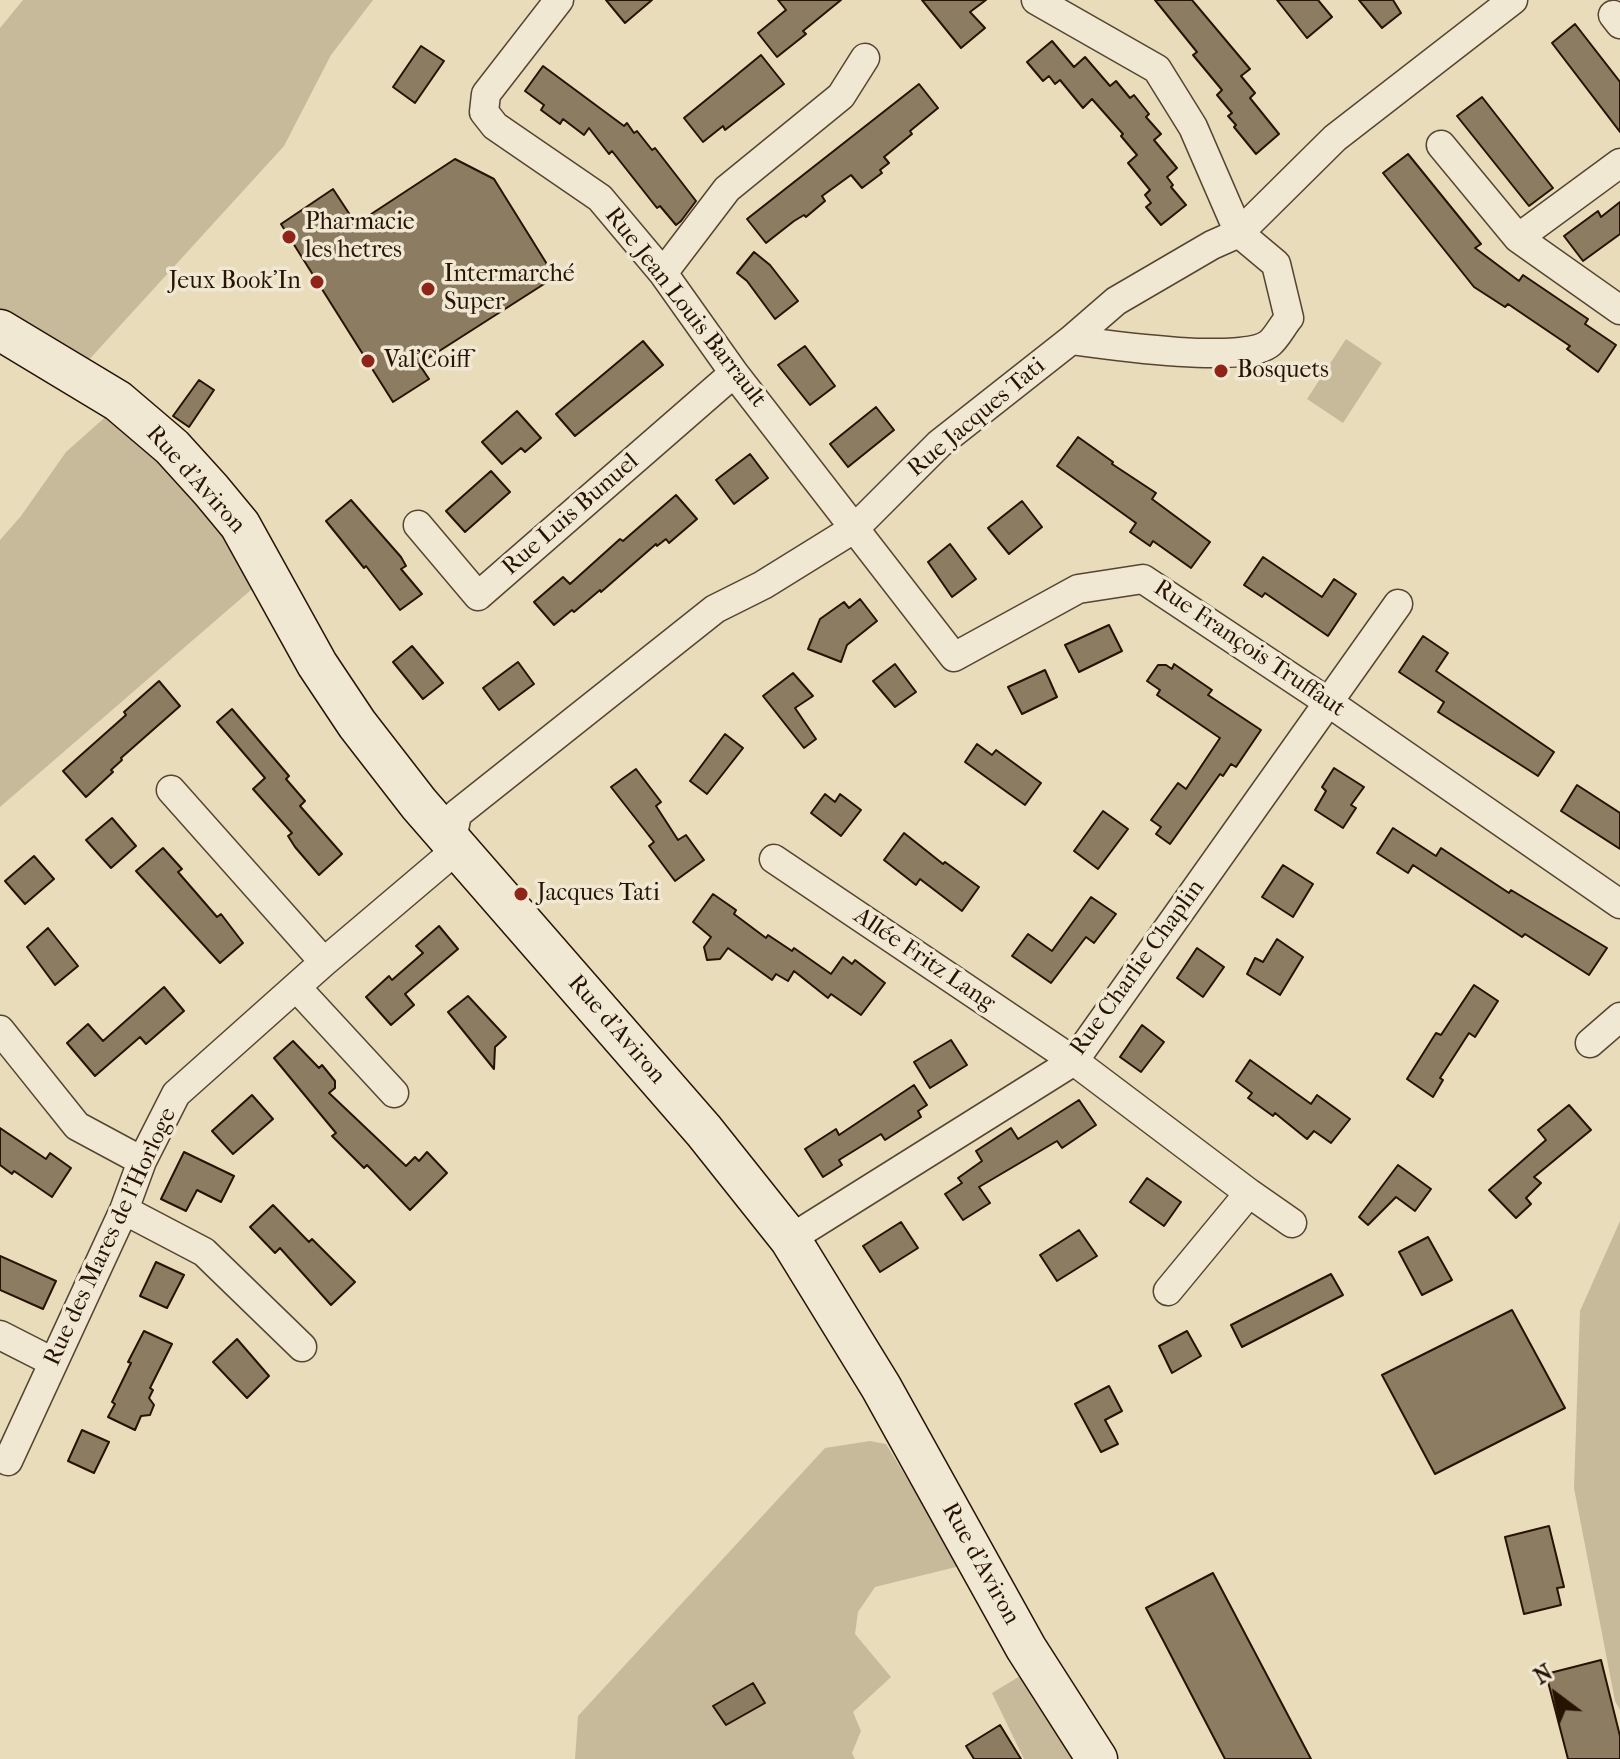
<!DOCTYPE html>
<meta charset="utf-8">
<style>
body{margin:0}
#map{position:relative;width:1620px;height:1759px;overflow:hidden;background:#e8dcbb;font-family:"IM FELL French Canon",serif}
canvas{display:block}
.north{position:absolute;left:1516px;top:1655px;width:80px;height:80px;-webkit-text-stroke:6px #f0e8d3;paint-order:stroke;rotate:328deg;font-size:22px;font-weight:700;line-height:32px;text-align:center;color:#261301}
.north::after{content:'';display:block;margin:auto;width:28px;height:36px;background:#261301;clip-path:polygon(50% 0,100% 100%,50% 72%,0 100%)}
</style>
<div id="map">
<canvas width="1620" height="1759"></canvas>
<div class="north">N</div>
</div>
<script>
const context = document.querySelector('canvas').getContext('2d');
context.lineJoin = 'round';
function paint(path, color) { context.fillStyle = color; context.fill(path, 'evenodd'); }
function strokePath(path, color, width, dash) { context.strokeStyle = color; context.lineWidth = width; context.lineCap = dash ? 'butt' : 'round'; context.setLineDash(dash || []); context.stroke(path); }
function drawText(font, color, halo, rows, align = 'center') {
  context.font = font + ' "IM FELL French Canon",serif'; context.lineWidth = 7; context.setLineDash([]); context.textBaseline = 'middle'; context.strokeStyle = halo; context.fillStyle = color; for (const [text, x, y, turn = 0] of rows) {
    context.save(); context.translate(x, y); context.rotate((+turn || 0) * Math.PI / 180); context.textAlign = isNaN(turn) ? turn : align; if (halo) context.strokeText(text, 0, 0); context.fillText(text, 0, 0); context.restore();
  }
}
const green = new Path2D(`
 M23,0h350l-42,55 -47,91 -198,217 -86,-48v-287z
 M1346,339l36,24 -39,60 -36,-24z
 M111,412l62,59 64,76 15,42 -252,218v-267l21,-24 45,-64z
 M1620,1221v489l-5,-9 -41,-213 6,-177z
 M870,1441l16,3 74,122 -85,21 -17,25 -3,22 36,43 -38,35 8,19 -9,22 3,6h-280l3,-43 247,-268z
 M1020,1676l59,83h-55l-32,-66z`);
const building = new Path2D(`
 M606,0h46l-27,23z
 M778,0h63l-38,31 3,3 -29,23 -19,-24 28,-23z
 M922,0h64l-16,12 15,16 -24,20z
 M1155,0h37l58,69 -9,7 14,17 -5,5 29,36 -23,20 -22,-27 2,-2 -8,-9 4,-3 -15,-18 5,-5 -29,-35 4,-3z
 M1277,0h41l14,17 -25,21z
 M1359,0h34l8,13 -19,15z
 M1575,24l45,58v50l-68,-89z
 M1052,41l22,26 11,-10 25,29 6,-5 14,17 4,-3 15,19 -3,3 15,17 -7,6 23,28 -10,9 6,8 -2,2 15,18 -25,20 -15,-18 5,-4 -6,-8 5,-5 -22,-27 9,-8 -16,-19 2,-2 -31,-35 -9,9 -23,-28 -5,4 -6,-8 -6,5 -16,-19z
 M421,46l23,15 -29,42 -22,-16z
 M761,55l23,29 -59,46 -2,-4 -20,16 -19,-24z
 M543,66l81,60 3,-3 7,10 3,-2 15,19 3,-2 41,53 -15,20 -5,4 -16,-19 -3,2 -45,-57 -3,3 -20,-26 -5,7 -21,-16 -3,5 -19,-14 3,-5 -19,-14z
 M919,84l19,24 -28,23 2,3 -28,23 5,6 -9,7 2,3 -20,15 -11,-13 -29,21 3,5 -19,16 -2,-2 -10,6 -28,22 -19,-24z
 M1482,97l71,91 -24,18 -72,-90z
 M1408,154l73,90 -6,4 44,33 4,-6 65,44 -3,5 31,21 -18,27 -31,-23 3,-3 -62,-42 -3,3 -31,-20 -91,-114z
 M455,159l39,20 61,98 -136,87 10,15 -36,23 -112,-178 52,-35 23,35z
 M1620,202v32l-37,27 -19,-25 34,-25 3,6z
 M754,252l16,13 28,36 -23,18 -28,-38 -10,-8z
 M643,341l20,24 -88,71 -19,-22z
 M805,346l30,40 -25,19 -32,-40z
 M199,380l15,10 -25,37 -16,-11z
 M876,407l18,23 -46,37 -18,-23z
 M517,411l24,27 -16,14 -4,-4 -19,16 -20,-22z
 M1078,437l35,25 -1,2 44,29 -4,6 58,43 -19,26 -38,-27 -3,5 -20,-14 6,-9 -79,-57z
 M750,454l18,24 -34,26 -18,-24z
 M491,471l19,21 -45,40 -19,-21z
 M676,495l21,24 -28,24 -3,-4 -9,7 -1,-2 -55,48 -1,-2 -26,22 -2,-2 -18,15 -20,-23 29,-25 7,7 50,-45 3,2z
 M351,500l50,57 5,9 -5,3 21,25 -22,16 -34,-44 -2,2 -38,-47z
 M1022,501l20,26 -33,27 -21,-26z
 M950,544l26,35 -24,18 -24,-35z
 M1263,557l59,40 12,-18 22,15 -28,42 -63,-43 -3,4 -18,-12z
 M860,599l17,22 -30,24 -6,17 -33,-13 12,-30 24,-17 5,6z
 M1109,625l13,26 -43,21 -14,-27z
 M1423,636l25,17 -12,18 118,81 -16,24 -100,-64 6,-10 -45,-30z
 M412,646l31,37 -20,16 -30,-37z
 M518,662l16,22 -35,26 -16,-22z
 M895,664l21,28 -21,15 -22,-26z
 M1174,664l38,26 -4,5 53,35 -25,37 -5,-3 -8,12 -3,-2 -50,70 -14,-10 5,-7 -10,-7 27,-37 8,6 34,-51 -63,-43 3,-5 -13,-9 11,-16h8l6,4z
 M1045,670l12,27 -35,17 -14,-27z
 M793,673l20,23 -18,12 21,31 -12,9 -41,-52z
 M159,681l21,25 -59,52 1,2 -11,10 2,2 -27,25 -23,-26 63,-56 -2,-3z
 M232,709l57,67 -3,3 19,22 -5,5 42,48 -23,21 -24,-28 -7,-11 4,-3 -39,-44 12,-11 -48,-56z
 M725,734l18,14 -36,46 -17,-13z
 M977,744l15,11 4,-5 45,33 -16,22 -60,-43z
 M1334,768l30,19 -13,18 5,3 -13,20 -28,-18 11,-19 -4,-4z
 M636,769l25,33 -5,4 22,34 8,-5 18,25 -29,21 -26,-35 5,-4 -43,-55z
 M1577,785l43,28v36l-59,-38z
 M825,794l10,8 5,-8 21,16 -20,26 -30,-23z
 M1103,811l25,18 -30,40 -24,-18z
 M112,818l24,28 -25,22 -25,-28z
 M1393,828l43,28 5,-8 68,45 2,-3 96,58 -18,27 -64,-41 -3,3 -109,-72 -5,8 -31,-20z
 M904,833l39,31 2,-2 34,25 -17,24 -42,-32 -4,6 -32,-25z
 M163,848l19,21 -4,3 39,45 4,-3 22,29 -23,20 -84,-92z
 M34,856l20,23 -29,25 -20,-23z
 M1283,865l30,19 -20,33 -31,-20z
 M713,894l23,16 -2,4 32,24 2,-3 24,16 2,-3 37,26 12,-17 9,7 3,-4 30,23 -24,32 -30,-21 -3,4 -34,-27 -6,10 -12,-7 -4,6 -44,-32 -8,11 -13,1 -3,-13 7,-10 -18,-15z
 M1091,897l25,17 -22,29 -8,-6 -35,46 -39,-27 16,-22 24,17z
 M439,926l19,23 -53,45 9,11 -23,20 -25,-28 23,-21 3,4 31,-27 -7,-7z
 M48,928l30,38 -23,19 -28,-38z
 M1277,939l26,18 -23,38 -33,-21 8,-16 8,4z
 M1197,948l27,19 -21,30 -26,-19z
 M1474,985l24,16 -23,36 -6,-4 -29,45 3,2 -10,17 -26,-18 29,-46 5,2z
 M164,987l20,24 -38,33 -6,-7 -45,39 -28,-33 21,-19 15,17z
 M468,996l38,41 -11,10 -1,22 -46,-57z
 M1142,1025l22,17 -23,30 -21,-15z
 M951,1040l16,25 -37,23 -16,-26z
 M293,1041l26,27 3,-3 13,16v7l-6,5 77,73 9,-9 4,4 8,-9 20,21 -37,37 -43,-45 -3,3 -32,-32 4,-3 -62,-75z
 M1250,1060l61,44 6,-9 33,24 -19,24 -17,-12 -7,8 -32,-26 -2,3 -25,-18 4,-5 -16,-12z
 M914,1085l13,20 -9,6 3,6 -36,23 -4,-6 -42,26 3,5 -19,12 -18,-28 31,-20 3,6z
 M252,1095l21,24 -40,35 -21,-23z
 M1079,1100l17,25 -34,23 -5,-7 -78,46 11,16 -27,17 -18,-26 17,-11 -4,-5 24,-17 -6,-10 35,-23 7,11z
 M1569,1105l22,25 -57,47 7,6 -15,15 5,6 -15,14 -27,-28 57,-50 -8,-10z
 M0,1128l46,31 4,-6 21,15 -19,29 -38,-26 -2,3 -12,-9z
 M184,1152l50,24 -13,26 -24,-12 -11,21 -25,-12z
 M1398,1165l33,24 -16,22 -19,-14 -28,28 -9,-8z
 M1147,1178l34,24 -17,24 -34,-24z
 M273,1205l36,37 3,-3 43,43 -24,23 -51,-57 -5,5 -25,-26z
 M901,1222l17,26 -38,24 -17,-26z
 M1079,1230l18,26 -40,25 -17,-26z
 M1428,1237l24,43 -30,15 -23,-43z
 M0,1256l56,25 -13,28 -43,-19z
 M156,1262l28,13 -17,33 -27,-12z
 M1331,1274l12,21 -101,52 -11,-22z
 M1512,1310l53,98 -130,66 -53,-99z
 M144,1331l28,13 -22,44 3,2 -4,8 5,7 -4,10 -9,1 -6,14 -27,-13 7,-13 -3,-2 19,-39 -3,-1z
 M1187,1331l14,25 -29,17 -13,-27z
 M237,1339l32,37 -22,22 -34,-36z
 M1109,1386l13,25 -17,9 13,24 -17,8 -26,-48z
 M82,1430l27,12 -15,31 -26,-12z
 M1549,1526l15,61 -7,1 4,17 -37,9 -19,-77z
 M1213,1573l19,36 79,150h-86l-61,-117 -18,-34z
 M1601,1660l19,76v23h-52l-22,-85z
 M753,1683l12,20 -39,22 -13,-19z
 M1000,1725l21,34h-47l-8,-13z`);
const street = new Path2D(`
 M559,0l-73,94 -2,18 11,14 105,72 63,75 71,100 220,284 124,-68 65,-10 185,123 292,202
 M1036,0l121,69 36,58 46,106 37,31 13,54c-6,7 -12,19 -19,25 -25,22 -163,2 -199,-3
 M1613,15l7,9
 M1441,145l77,93 102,72
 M1518,238l102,-75
 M663,273l64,-84 114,-93 24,-38
 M418,525l60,71 256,-223
 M171,790l153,172
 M774,859l300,202 175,132 -81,98
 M297,988l97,105
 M0,1030l77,96 65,35
 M1590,1043l30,-26
 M1249,1193l43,30
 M124,1210l80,42 98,95
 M790,1239l284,-178 324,-457
 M0,1335l53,27
 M8,1461l116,-251 18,-49 34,-67 148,-132 125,-106 8,-42 258,-205 48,-24 92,-57 84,-84 132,-104 45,-39 96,-56 27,-12 96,-95 178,-138`);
const secondary = new Path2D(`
 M0,330l118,71 54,46 39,43 29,35 77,139 40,60 62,80 285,327 86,108 91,148 145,261 71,111`);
const markers = [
 [289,237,8,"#8f2418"],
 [317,282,8,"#8f2418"],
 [428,289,8,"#8f2418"],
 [368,361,8,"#8f2418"],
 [1221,371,8,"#8f2418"],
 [521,894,8,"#8f2418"]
];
const poiNames = [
 ["Pharmacie",305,223],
 ["les hetres",305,251],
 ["Intermarché",444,275],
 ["Super",444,303],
 ["Jeux Book'In",301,282,"right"],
 ["Val'Coiff",384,361],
 ["Bosquets",1237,371],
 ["Jacques Tati",537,894]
];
const streetNames = [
 ["Rue Jean Louis Barrault",685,308,52],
 ["Rue Jacques Tati",977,418,-40],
 ["Rue d'Aviron",195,480,48],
 ["Rue Luis Bunuel",571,515,-41],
 ["Rue François Truffaut",1249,649,34],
 ["Allée Fritz Lang",924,960,34],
 ["Rue Charlie Chaplin",1138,968,-54],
 ["Rue d'Aviron",616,1030,49],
 ["Rue des Mares de l'Horloge",111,1237,-65],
 ["Rue d'Aviron",980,1564,61]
];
paint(green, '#c7ba9b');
paint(building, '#8b7c62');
strokePath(building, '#261301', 2);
strokePath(street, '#564530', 31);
strokePath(secondary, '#261301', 43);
strokePath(street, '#f0e8d3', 28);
strokePath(secondary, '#f0e8d3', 40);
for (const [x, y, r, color] of markers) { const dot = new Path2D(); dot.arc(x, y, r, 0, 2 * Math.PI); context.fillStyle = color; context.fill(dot); strokePath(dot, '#f0e8d3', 3); }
drawText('24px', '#261301', '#f0e8d3', poiNames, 'left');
drawText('24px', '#261301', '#f0e8d3', streetNames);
</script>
